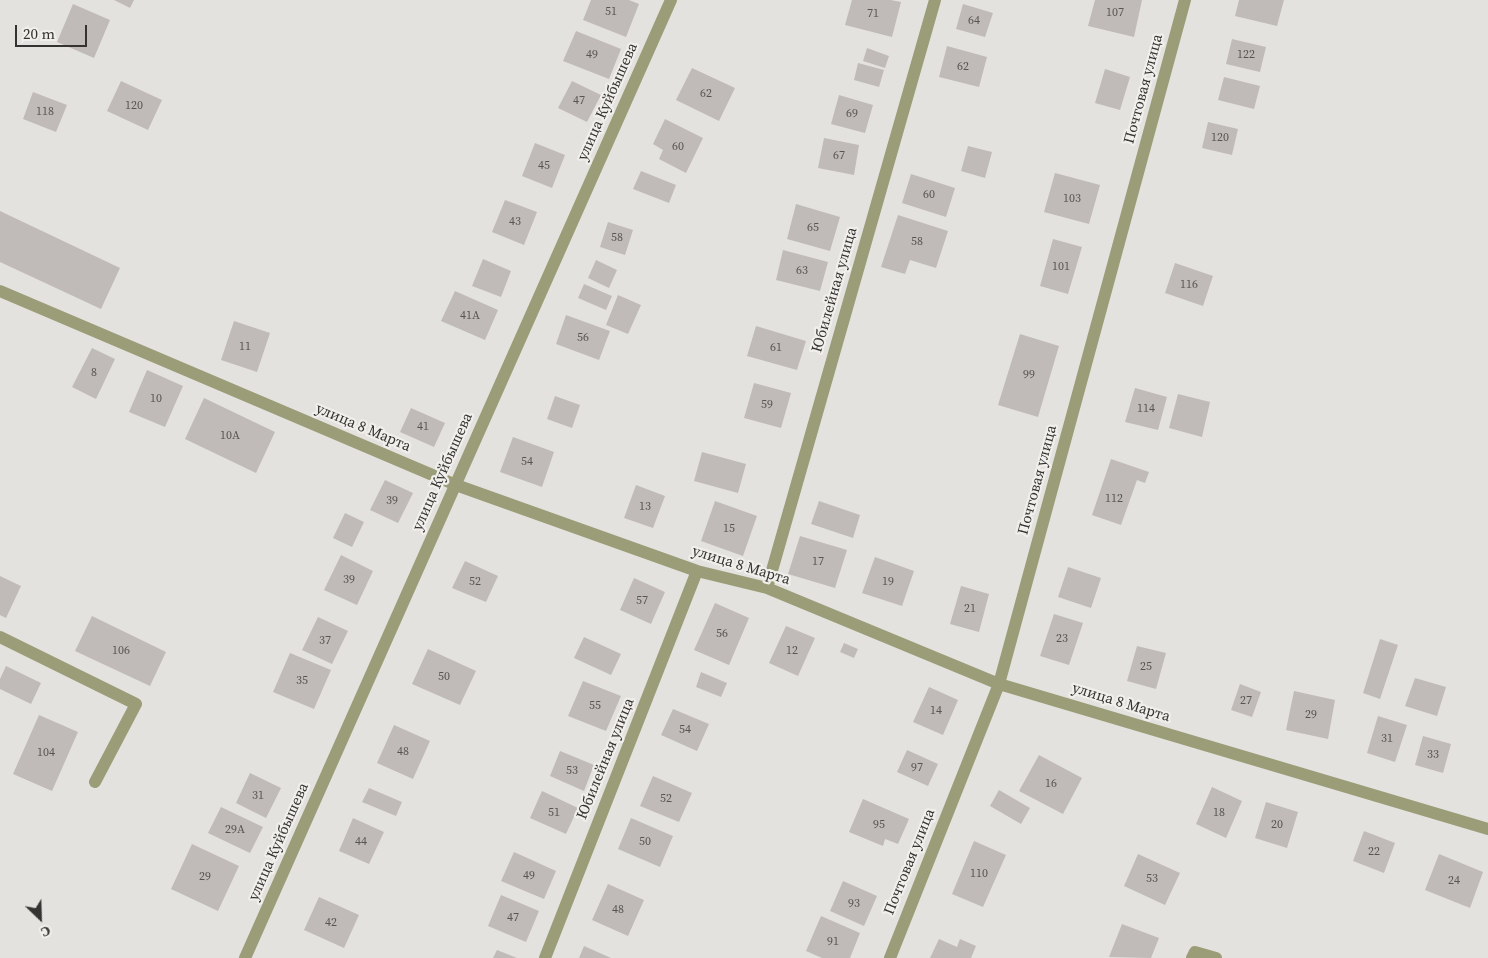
<!DOCTYPE html>
<meta charset="utf-8">
<style>
body{margin:0}
#map{position:relative;width:1488px;height:958px;overflow:hidden;background:#e4e2de;font-family:"Source Serif 4",serif}
canvas{display:block}
.north{position:absolute;left:15px;top:893px;width:50px;height:50px;-webkit-text-stroke:4px #f1efeb;paint-order:stroke;rotate:156deg;font-size:14px;font-weight:700;line-height:20px;text-align:center;color:#343331}
.north::after{content:'';display:block;margin:auto;width:18px;height:22px;background:#343331;clip-path:polygon(50% 0,100% 100%,50% 72%,0 100%)}
.scale{position:absolute;left:15px;top:25px;width:72px;height:22px;box-sizing:border-box;border:2px solid #343331;border-top:0;padding-left:6px;font-size:15px;line-height:18px;white-space:nowrap;color:#343331;-webkit-text-stroke:4px #f1efeb;paint-order:stroke}
</style>
<div id="map">
<canvas width="1488" height="958"></canvas>
<div class="north">С</div>
<div class="scale">20 m</div>
</div>
<script>
const context = document.querySelector('canvas').getContext('2d');
context.lineJoin = 'round';
function paint(path, color) { context.fillStyle = color; context.fill(path, 'evenodd'); }
function strokePath(path, color, width, dash) { context.strokeStyle = color; context.lineWidth = width; context.lineCap = dash ? 'butt' : 'round'; context.setLineDash(dash || []); context.stroke(path); }
function drawText(font, color, halo, rows, align = 'center') {
  context.font = font + ' "Source Serif 4",serif'; context.lineWidth = 4.5; context.setLineDash([]); context.textBaseline = 'middle'; context.strokeStyle = halo; context.fillStyle = color; for (const [text, x, y, turn = 0] of rows) {
    context.save(); context.translate(x, y); context.rotate((+turn || 0) * Math.PI / 180); context.textAlign = isNaN(turn) ? turn : align; if (halo) context.strokeText(text, 0, 0); context.fillText(text, 0, 0); context.restore();
  }
}
const building = new Path2D(`
 M114,0h20l-4,8z
 M591,0h38l10,4 -13,33 -43,-17z
 M852,0h39l10,2 -9,35 -47,-12z
 M1095,0h47l-8,37 -46,-11z
 M1239,0h45l-7,26 -42,-10z
 M73,4l37,16 -16,38 -37,-16z
 M963,4l30,9 -8,24 -29,-8z
 M576,31l45,18 -12,30 -46,-18z
 M1232,39l34,8 -6,25 -34,-8z
 M947,46l40,11 -8,30 -40,-10z
 M867,48l22,8 -4,12 -22,-7z
 M858,63l26,7 -5,17 -25,-7z
 M692,68l43,20 -16,33 -43,-21z
 M1105,69l25,8 -10,33 -25,-7z
 M1224,77l36,9 -6,23 -36,-9z
 M121,81l41,19 -14,30 -41,-19z
 M572,81l29,14 -14,27 -29,-14z
 M33,92l34,13 -11,27 -33,-13z
 M839,95l34,10 -8,28 -34,-9z
 M665,119l38,19 -17,35 -27,-14 4,-9 -10,-6z
 M1208,122l30,7 -6,26 -30,-7z
 M824,138l35,7 -5,30 -36,-7z
 M535,143l30,12 -13,33 -30,-12z
 M968,146l24,6 -7,26 -24,-7z
 M641,171l35,14 -7,18 -36,-14z
 M1055,173l45,12 -11,39 -45,-12z
 M911,174l44,14 -9,29 -44,-14z
 M505,200l32,12 -13,33 -32,-13z
 M796,204l44,13 -10,34 -43,-12z
 M0,211l120,57 -19,41 -101,-47z
 M898,215l50,16 -12,37 -26,-8 -5,14 -24,-7z
 M608,222l25,8 -8,25 -25,-8z
 M1053,239l29,8 -14,47 -28,-8z
 M783,250l45,12 -8,29 -44,-11z
 M483,259l28,12 -10,26 -29,-11z
 M596,260l21,10 -8,18 -21,-10z
 M1175,263l38,13 -10,30 -38,-13z
 M584,284l28,12 -6,14 -28,-12z
 M455,291l43,19 -13,30 -44,-19z
 M618,295l23,10 -13,29 -22,-9z
 M566,315l44,16 -11,29 -43,-16z
 M234,321l36,12 -13,39 -36,-12z
 M756,326l50,15 -9,29 -50,-14z
 M1020,334l39,12 -21,71 -40,-12z
 M92,348l23,11 -19,40 -24,-12z
 M147,370l36,16 -18,41 -36,-15z
 M754,383l37,10 -10,35 -37,-10z
 M1135,388l32,9 -9,33 -33,-8z
 M1178,394l32,8 -8,35 -33,-9z
 M555,396l25,9 -8,23 -25,-9z
 M204,398l71,34 -19,41 -71,-34z
 M411,408l34,15 -11,24 -34,-15z
 M513,437l41,15 -12,35 -42,-15z
 M702,452l44,12 -8,29 -44,-12z
 M1111,459l38,13 -4,11 -8,-3 -16,45 -29,-10z
 M385,480l28,13 -15,30 -28,-13z
 M636,485l29,11 -12,32 -29,-10z
 M715,501l42,15 -14,40 -42,-15z
 M819,501l41,14 -7,23 -42,-14z
 M345,513l19,9 -12,25 -19,-9z
 M800,536l47,14 -12,38 -47,-14z
 M341,555l32,16 -16,34 -33,-15z
 M875,557l39,14 -12,35 -40,-13z
 M465,561l33,15 -12,26 -34,-14z
 M1068,567l33,11 -10,30 -33,-11z
 M0,576l21,10 -15,32 -6,-3z
 M634,578l31,14 -14,32 -31,-14z
 M961,586l28,8 -10,38 -29,-8z
 M715,603l34,15 -20,47 -35,-15z
 M1054,614l29,9 -14,42 -29,-9z
 M92,616l74,36 -16,34 -75,-35z
 M318,617l30,14 -16,33 -30,-14z
 M786,626l29,12 -17,38 -29,-13z
 M584,637l37,17 -10,21 -37,-17z
 M1380,639l18,6 -18,54 -17,-6z
 M844,643l14,6 -4,9 -14,-6z
 M1137,646l29,7 -10,36 -29,-8z
 M428,649l48,22 -16,34 -48,-21z
 M290,653l41,17 -17,39 -41,-17z
 M6,666l35,17 -10,21 -31,-15v-10z
 M701,672l26,11 -6,14 -25,-10z
 M1415,678l31,9 -9,29 -32,-10z
 M583,681l38,15 -15,35 -38,-15z
 M1240,684l21,8 -9,25 -21,-7z
 M929,687l29,13 -15,35 -30,-13z
 M1294,691l41,9 -7,39 -42,-9z
 M673,709l36,15 -12,27 -36,-16z
 M39,715l39,17 -26,59 -39,-17z
 M1378,716l29,9 -12,37 -28,-9z
 M394,725l36,16 -17,38 -36,-16z
 M1423,736l28,8 -8,29 -28,-8z
 M907,750l31,14 -10,22 -31,-14z
 M560,751l34,14 -10,26 -34,-15z
 M1039,755l43,23 -19,36 -44,-23z
 M250,773l31,15 -15,30 -30,-15z
 M653,776l39,17 -13,29 -39,-16z
 M1212,787l30,14 -16,37 -30,-14z
 M369,788l33,14 -6,14 -34,-14z
 M999,790l31,18 -9,16 -31,-18z
 M542,791l36,17 -12,26 -36,-16z
 M863,799l46,20 -11,25 -13,-5 -2,7 -34,-14z
 M1266,802l32,10 -11,36 -32,-10z
 M221,807l42,20 -13,26 -42,-20z
 M353,818l31,14 -15,32 -30,-13z
 M631,818l42,18 -13,31 -42,-18z
 M1364,831l31,12 -11,30 -31,-12z
 M974,841l32,14 -23,52 -31,-13z
 M192,844l47,22 -21,45 -47,-22z
 M514,852l42,19 -12,28 -43,-18z
 M1138,854l42,19 -15,32 -41,-19z
 M1439,854l44,18 -13,36 -45,-18z
 M843,881l34,15 -13,30 -34,-15z
 M608,884l36,16 -16,36 -36,-16z
 M501,895l38,16 -13,31 -38,-16z
 M319,897l40,18 -15,33 -40,-18z
 M821,916l39,17 -10,25h-28l-16,-7z
 M1122,924l37,14 -8,20 -42,-1z
 M939,939l18,8 3,-8 16,7 -5,12h-41z
 M584,946l27,12h-32z
 M497,950l20,8h-24z`);
const lane = new Path2D(`
 M0,637l136,67 -41,78`);
const street = new Path2D(`
 M0,291l456,194 241,86 70,17 232,96 489,145
 M767,588l168,-588
 M245,958l426,-958
 M545,958l152,-387
 M890,958l109,-274 186,-684
 M1192,958l3,-6 21,6`);
const numberNames = [
 ["51",611,12],
 ["107",1115,13],
 ["71",873,14],
 ["64",974,21],
 ["49",592,55],
 ["122",1246,55],
 ["62",963,67],
 ["62",706,94],
 ["47",579,101],
 ["120",134,106],
 ["118",45,112],
 ["69",852,114],
 ["120",1220,138],
 ["60",678,147],
 ["67",839,156],
 ["45",544,166],
 ["60",929,195],
 ["103",1072,199],
 ["43",515,222],
 ["65",813,228],
 ["58",617,238],
 ["58",917,242],
 ["101",1061,267],
 ["63",802,271],
 ["116",1189,285],
 ["41А",470,316],
 ["56",583,338],
 ["11",245,347],
 ["61",776,348],
 ["8",94,373],
 ["99",1029,375],
 ["10",156,399],
 ["59",767,405],
 ["114",1146,409],
 ["41",423,427],
 ["10А",230,436],
 ["54",527,462],
 ["112",1114,499],
 ["39",392,501],
 ["13",645,507],
 ["15",729,529],
 ["17",818,562],
 ["39",349,580],
 ["52",475,582],
 ["19",888,582],
 ["57",642,601],
 ["21",970,609],
 ["56",722,634],
 ["23",1062,639],
 ["37",325,641],
 ["106",121,651],
 ["12",792,651],
 ["25",1146,667],
 ["50",444,677],
 ["35",302,681],
 ["27",1246,701],
 ["55",595,706],
 ["14",936,711],
 ["29",1311,715],
 ["54",685,730],
 ["31",1387,739],
 ["48",403,752],
 ["104",46,753],
 ["33",1433,755],
 ["97",917,768],
 ["53",572,771],
 ["16",1051,784],
 ["31",258,796],
 ["52",666,799],
 ["51",554,813],
 ["18",1219,813],
 ["95",879,825],
 ["20",1277,825],
 ["29А",235,830],
 ["44",361,842],
 ["50",645,842],
 ["22",1374,852],
 ["110",979,874],
 ["49",529,876],
 ["29",205,877],
 ["53",1152,879],
 ["24",1454,881],
 ["93",854,904],
 ["48",618,910],
 ["47",513,918],
 ["42",331,923],
 ["91",833,942]
];
const streetNames = [
 ["Почтовая улица",1144,89,-75],
 ["улица Куйбышева",608,102,-66],
 ["Юбилейная улица",835,290,-74],
 ["улица 8 Марта",363,428,23],
 ["улица Куйбышева",443,472,-66],
 ["Почтовая улица",1038,480,-75],
 ["улица 8 Марта",741,566,17],
 ["улица 8 Марта",1121,703,17],
 ["Юбилейная улица",606,759,-68],
 ["улица Куйбышева",279,842,-66],
 ["Почтовая улица",910,862,-68]
];
paint(building, '#c0bbb9');
strokePath(lane, '#9a9d77', 12);
strokePath(street, '#9a9d77', 12);
drawText('12px', '#575553', null, numberNames);
drawText('15px', '#343331', '#f1efeb', streetNames);
</script>
